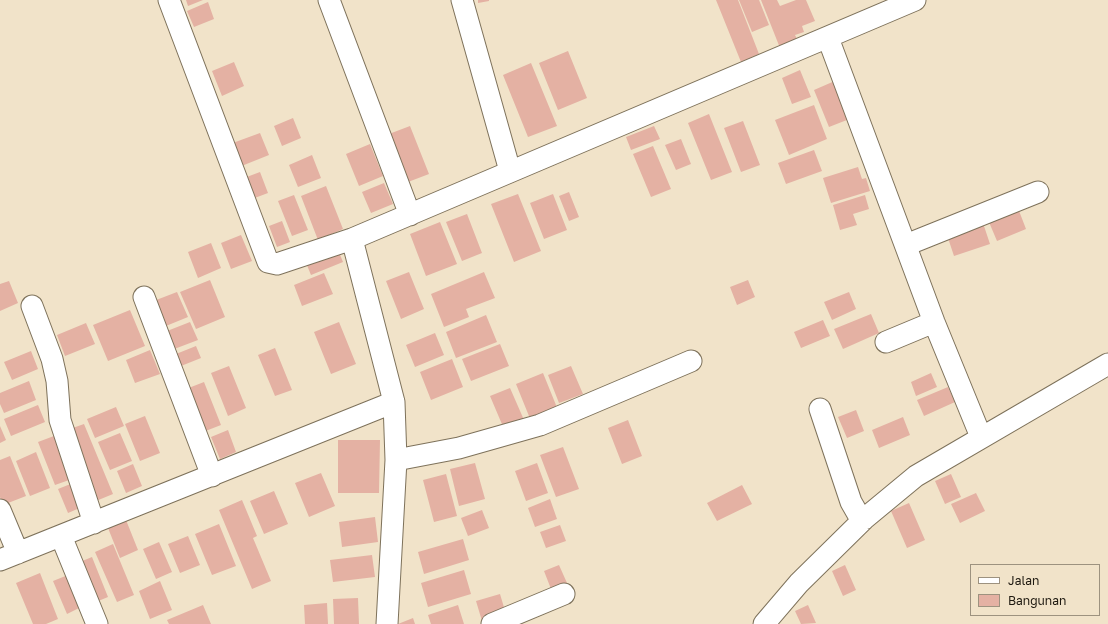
<!DOCTYPE html>
<style>
body{margin:0}
#map{position:relative;width:1108px;height:624px;overflow:hidden;background:#f1e3c9;font-family:"Golos Text",sans-serif}
canvas{display:block}
.legend{position:absolute;left:970px;top:564px;width:130px;height:52px;box-sizing:border-box;background:#f1e3c9;border:1px solid #9d927f;margin:0;padding:5px 7px;list-style:none;font-size:12px;color:#1e1910}
.legend li{display:flex;align-items:center;gap:8px;height:20px}
.legend b{width:20px;border:1px solid #9d927f}
</style>
<div id="map">
<canvas width="1108" height="624"></canvas>
<ul class="legend">
<li><b style="height:5px;background:#fff"></b>Jalan</li>
<li><b style="height:11px;background:#e4b1a3"></b>Bangunan</li>
</ul>
</div>
<script>
const context = document.querySelector('canvas').getContext('2d');
context.lineJoin = 'round';
function paint(path, color) { context.fillStyle = color; context.fill(path, 'evenodd'); }
function strokePath(path, color, width, dash) { context.strokeStyle = color; context.lineWidth = width; context.lineCap = dash ? 'butt' : 'round'; context.setLineDash(dash || []); context.stroke(path); }
const building = new Path2D(`
 M186,0h17l-15,6z
 M478,0h11v1l-11,2z
 M716,0h22l21,54 -18,8z
 M739,0h20l10,25 -17,7z
 M761,0h16l3,6 16,-6h10l9,21 -13,5 2,6 -9,3 3,6 -18,7z
 M208,2l6,17 -20,8 -7,-16z
 M568,51l19,47 -29,12 -19,-47z
 M234,62l10,24 -22,10 -10,-25z
 M531,63l26,63 -29,11 -25,-62z
 M800,70l11,27 -19,7 -10,-26z
 M837,80l15,38 -23,9 -15,-37z
 M814,105l13,34 -38,16 -14,-35z
 M709,114l23,58 -21,8 -23,-57z
 M293,118l8,20 -19,8 -8,-20z
 M743,121l17,44 -19,7 -17,-44z
 M410,126l19,48 -21,8 -19,-48z
 M654,126l6,13 -29,11 -5,-13z
 M260,133l9,22 -30,12 -9,-23z
 M681,139l10,25 -15,6 -11,-25z
 M370,144l13,32 -24,10 -13,-32z
 M653,146l18,43 -20,8 -18,-43z
 M814,150l8,21 -36,13 -8,-21z
 M312,155l9,23 -23,9 -9,-22z
 M858,167l4,12 4,-1 4,13 -39,12 -8,-25z
 M260,172l8,21 -16,6 -8,-21z
 M384,183l9,21 -22,9 -9,-21z
 M326,186l17,43 -25,11 -17,-44z
 M569,192l10,25 -10,4 -10,-25z
 M518,194l23,57 -27,11 -23,-58z
 M553,194l14,36 -23,9 -14,-36z
 M294,195l14,35 -16,6 -14,-35z
 M865,195l4,14 -16,5 4,11 -17,5 -7,-25z
 M1016,203l10,26 -29,12 -11,-26z
 M467,214l15,39 -20,8 -16,-39z
 M982,220l8,24 -36,12 -8,-24z
 M282,221l8,21 -13,5 -8,-21z
 M440,222l17,42 -31,12 -16,-42z
 M241,235l11,26 -21,8 -10,-26z
 M211,243l10,25 -23,10 -10,-26z
 M336,245l7,17 -32,13 -7,-17z
 M409,272l15,37 -23,10 -15,-38z
 M484,272l11,26 -29,11 3,8 -25,10 -13,-33z
 M324,273l9,21 -31,12 -8,-21z
 M210,280l15,37 -29,12 -16,-37z
 M748,280l7,17 -18,8 -7,-18z
 M9,281l9,22 -18,8v-27z
 M177,292l11,25 -27,11 -10,-26z
 M849,292l7,17 -24,11 -8,-18z
 M130,310l15,36 -37,15 -15,-36z
 M871,314l8,19 -36,16 -9,-20z
 M486,315l11,27 -41,16 -10,-26z
 M823,320l7,16 -29,12 -7,-16z
 M190,322l8,18 -29,11 -7,-18z
 M339,322l17,42 -25,10 -17,-42z
 M86,323l9,21 -30,12 -8,-21z
 M435,333l9,22 -29,12 -9,-22z
 M500,344l9,22 -38,15 -9,-22z
 M196,346l5,12 -25,10 -5,-12z
 M275,348l17,42 -17,6 -17,-41z
 M150,350l10,24 -25,9 -9,-23z
 M31,351l7,18 -26,11 -8,-18z
 M452,359l11,28 -32,13 -11,-28z
 M229,366l17,42 -18,8 -17,-43z
 M571,366l12,28 -24,9 -11,-28z
 M543,373l15,37 -27,11 -15,-37z
 M931,373l6,14 -21,9 -5,-14z
 M29,381l7,19 -32,13 -4,-9v-11z
 M204,382l17,43 -18,7 -17,-43z
 M948,387l7,15 -31,14 -7,-16z
 M510,388l14,32 -20,9 -14,-33z
 M38,405l7,17 -34,14 -7,-17z
 M116,407l8,19 -29,12 -8,-19z
 M856,410l8,21 -17,7 -9,-21z
 M145,416l15,37 -20,8 -15,-37z
 M903,417l7,18 -31,13 -7,-18z
 M628,420l14,36 -20,8 -14,-36z
 M84,424l29,70 -17,7 -29,-71z
 M0,426l6,14 -6,3z
 M228,430l8,22 -16,7 -9,-22z
 M120,433l12,28 -22,9 -12,-28z
 M54,436l18,43 -17,6 -17,-43z
 M338,440h42l-1,53h-41z
 M563,447l16,42 -23,8 -16,-42z
 M36,452l14,36 -20,8 -14,-35z
 M10,456l16,40 -23,9 -3,-8v-37z
 M475,463l10,36 -26,7 -9,-37z
 M537,463l11,30 -22,8 -11,-30z
 M133,464l9,22 -16,7 -9,-22z
 M321,473l14,33 -26,11 -14,-34z
 M446,474l11,42 -23,6 -11,-42z
 M951,474l10,23 -16,7 -10,-23z
 M73,483l9,24 -14,6 -10,-24z
 M742,485l10,19 -35,17 -10,-18z
 M274,491l14,33 -24,10 -14,-33z
 M976,493l9,18 -25,12 -9,-19z
 M550,499l7,20 -22,8 -7,-19z
 M242,500l15,36 -4,2 18,43 -19,8 -33,-79z
 M909,503l16,37 -18,8 -16,-37z
 M482,510l7,18 -21,8 -7,-18z
 M375,517l3,25 -36,5 -3,-25z
 M126,520l12,30 -18,8 -12,-30z
 M219,524l17,42 -24,9 -17,-41z
 M560,525l6,16 -20,7 -6,-16z
 M188,536l12,29 -20,8 -12,-29z
 M463,539l6,21 -45,14 -6,-22z
 M159,542l13,30 -16,7 -13,-30z
 M113,544l21,51 -17,7 -22,-50z
 M372,555l3,22 -42,5 -3,-22z
 M92,557l16,40 -17,7 -16,-40z
 M559,565l8,18 -16,6 -7,-18z
 M845,565l11,25 -13,6 -11,-25z
 M464,570l7,24 -43,13 -7,-24z
 M40,573l18,46 -12,5h-13l-17,-41z
 M68,575l13,32 -14,7 -14,-33z
 M160,581l12,29 -22,9 -11,-28z
 M500,594l6,20 -24,7 -6,-20z
 M358,598l1,26h-25l-1,-25z
 M327,603l1,21h-23l-1,-19z
 M203,605l8,19h-42l-2,-4z
 M458,605l6,19h-33l-3,-9z
 M808,605l8,18 -15,1 -6,-13z
 M413,618l2,6h-17z`);
const minor = new Path2D(`
 M169,0l99,262 9,2 75,-25
 M329,0l81,215
 M462,0l48,171
 M828,38l106,284 47,115
 M906,245l132,-53
 M144,297l68,179
 M32,306l20,53 5,22 3,39 34,103
 M886,342l48,-20
 M820,409l31,93 8,14 5,3
 M396,460l63,-12 81,-23 151,-64
 M0,510l18,43
 M61,536l36,88
 M0,560l394,-158 -42,-163 563,-239
 M387,624l9,-164 -2,-58
 M492,624l72,-30
 M764,624l35,-41 65,-64 52,-43 192,-112`);
paint(building, '#e4b1a3');
strokePath(minor, '#7e725b', 23);
strokePath(minor, '#fff', 21);
</script>
